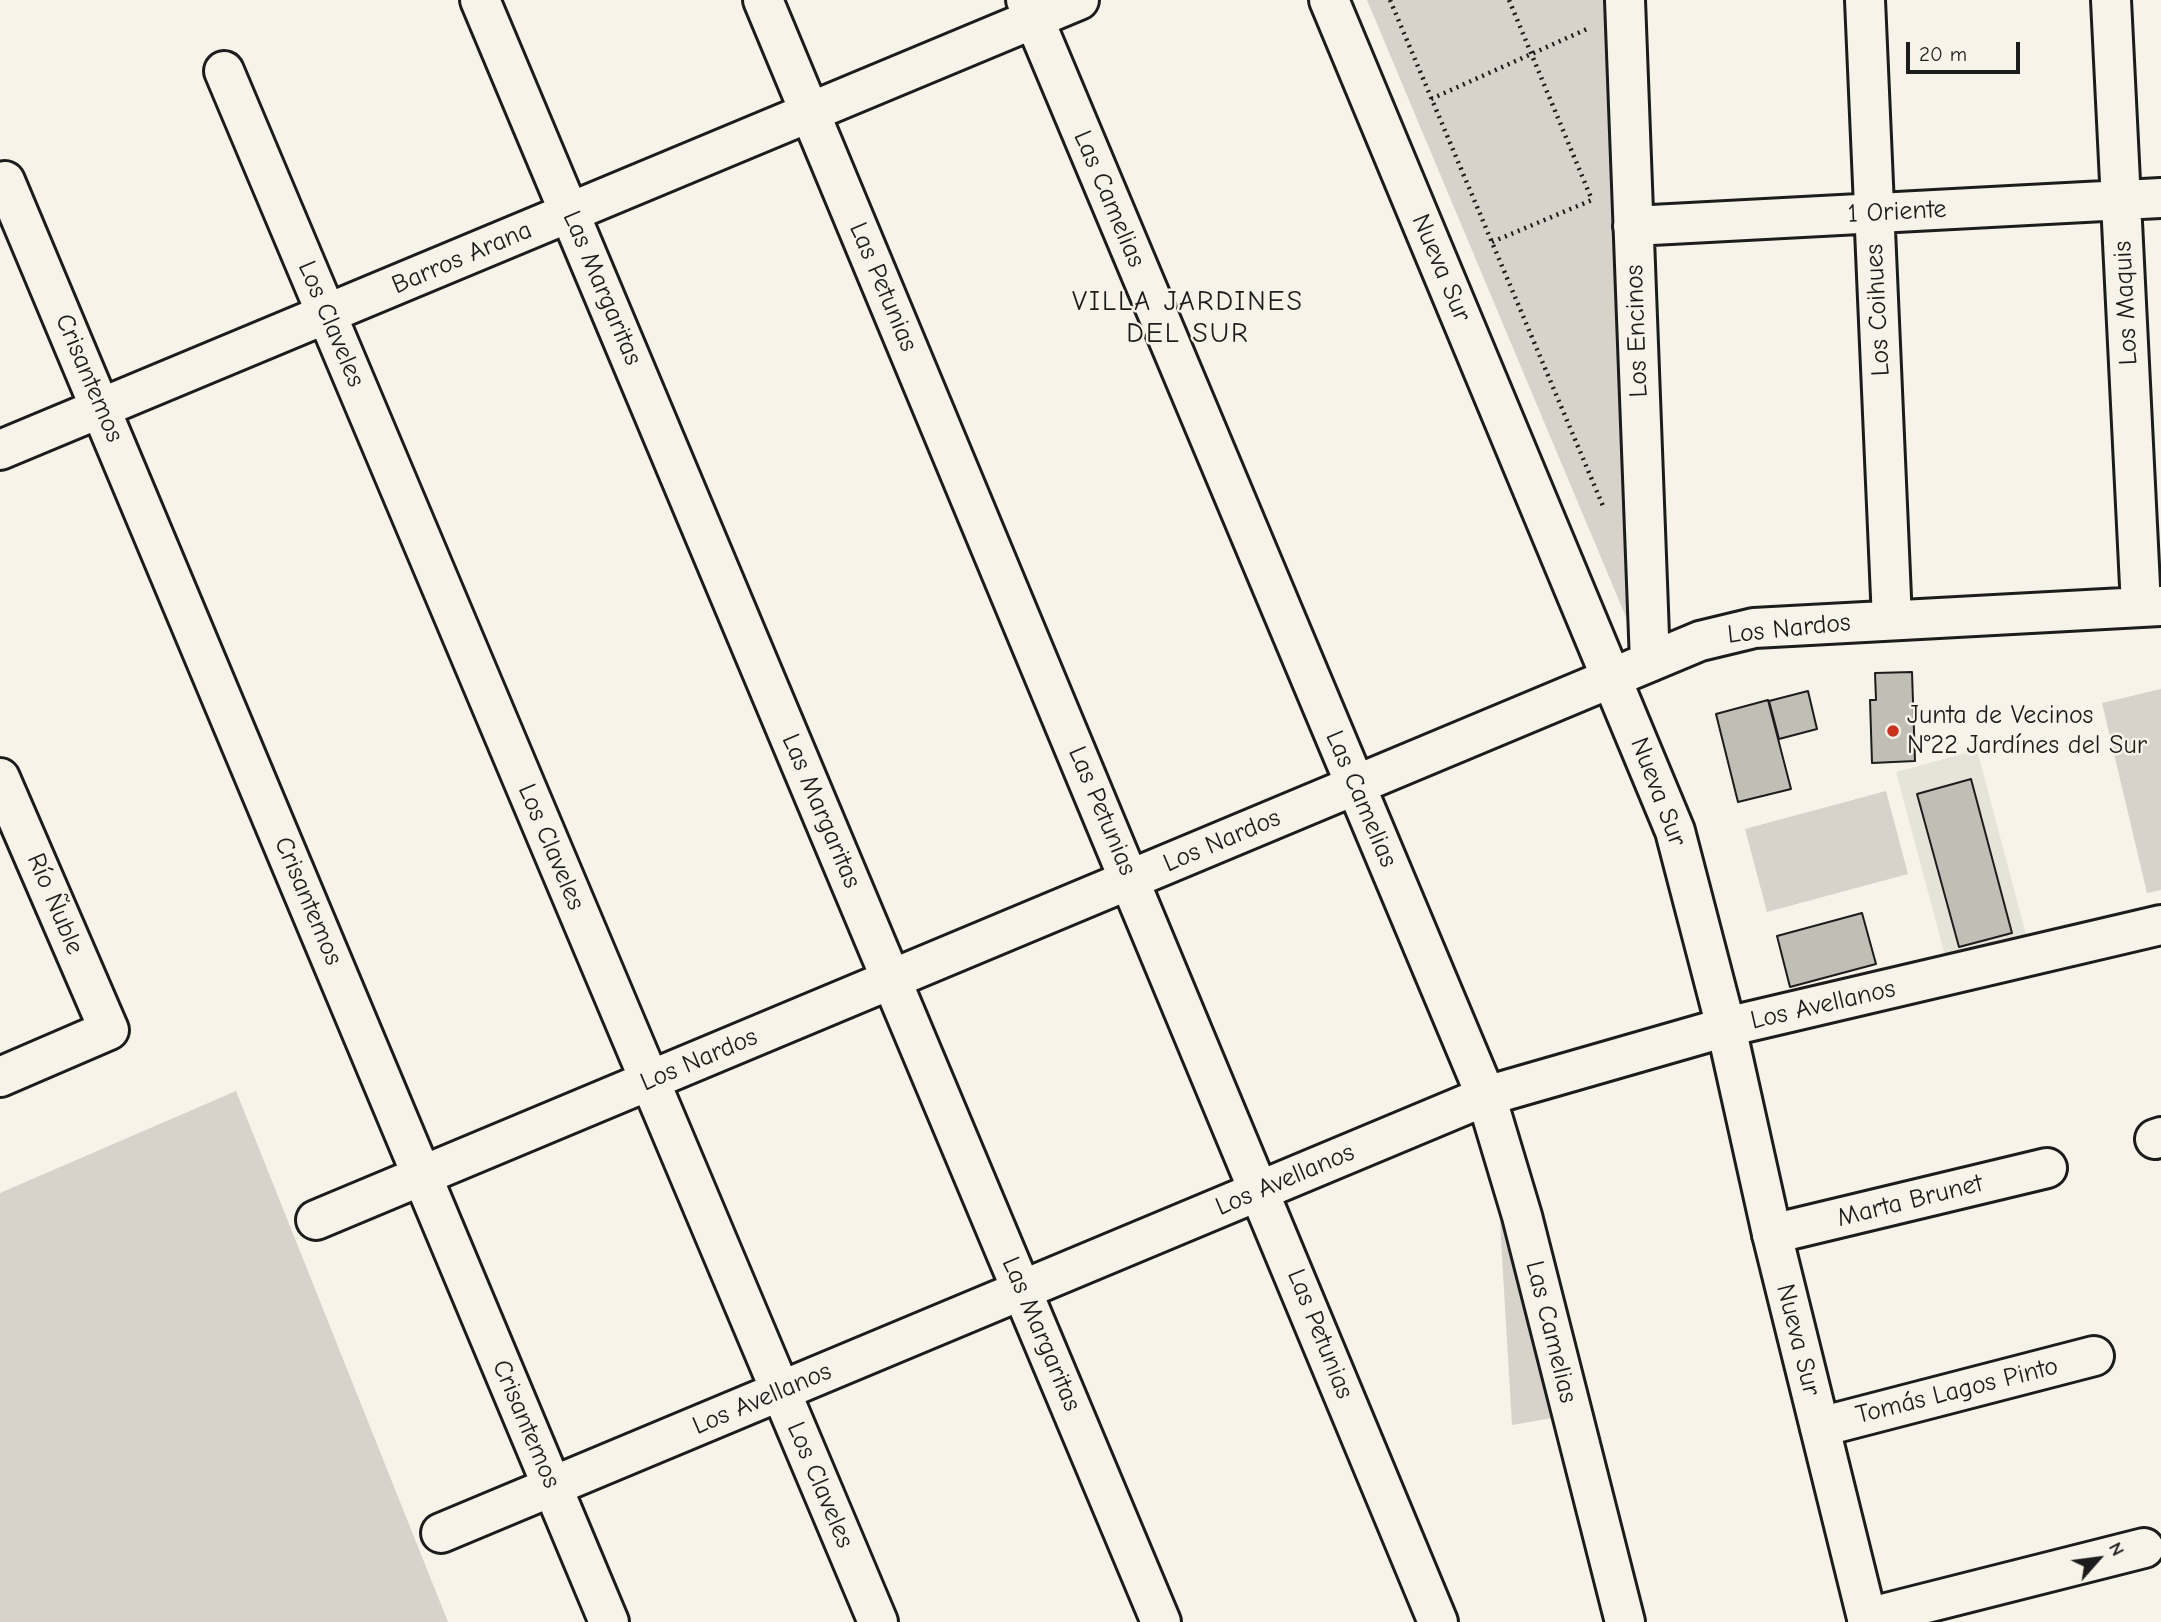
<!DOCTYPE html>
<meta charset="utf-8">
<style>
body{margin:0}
#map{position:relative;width:2161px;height:1622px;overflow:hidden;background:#f7f3e8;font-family:"Comic Neue",sans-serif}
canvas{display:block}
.north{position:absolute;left:2063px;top:1524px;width:70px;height:70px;-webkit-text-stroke:5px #f7f3e8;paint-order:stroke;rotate:62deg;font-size:19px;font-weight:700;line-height:28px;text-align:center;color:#1c1c1c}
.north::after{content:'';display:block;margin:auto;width:24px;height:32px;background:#1c1c1c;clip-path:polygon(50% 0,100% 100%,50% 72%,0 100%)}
.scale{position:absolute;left:1906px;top:42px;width:114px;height:32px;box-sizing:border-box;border:4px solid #1c1c1c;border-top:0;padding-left:9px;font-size:21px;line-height:24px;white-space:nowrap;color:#1c1c1c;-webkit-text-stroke:5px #f7f3e8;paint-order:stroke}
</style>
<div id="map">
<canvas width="2161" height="1622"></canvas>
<div class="north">N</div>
<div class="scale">20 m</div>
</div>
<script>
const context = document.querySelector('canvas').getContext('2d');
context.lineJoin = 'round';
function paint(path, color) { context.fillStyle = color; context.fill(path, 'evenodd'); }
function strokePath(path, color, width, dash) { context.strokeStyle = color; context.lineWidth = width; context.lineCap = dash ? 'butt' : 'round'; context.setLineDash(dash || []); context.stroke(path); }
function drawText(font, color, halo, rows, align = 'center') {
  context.font = font + ' "Comic Neue",sans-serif'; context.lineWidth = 5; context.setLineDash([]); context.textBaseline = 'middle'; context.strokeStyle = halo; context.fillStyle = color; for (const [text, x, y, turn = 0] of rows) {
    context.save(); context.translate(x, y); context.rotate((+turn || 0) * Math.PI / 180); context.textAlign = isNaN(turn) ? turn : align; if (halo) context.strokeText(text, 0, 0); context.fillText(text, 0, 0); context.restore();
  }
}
const built = new Path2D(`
 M1977,750l51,192 -81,21 -51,-191z`);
const green = new Path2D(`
 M1367,0h241l28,641z
 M2161,689v201l-14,3 -45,-190z
 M1886,791l22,83 -141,38 -22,-83z
 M236,1091l212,531h-448v-429z
 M1496,1155l62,262 -46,8z`);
const building = new Path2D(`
 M1912,672l3,89 -43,2 -2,-63h6l-1,-27z
 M1808,691l9,38 -38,10 -10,-38z
 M1768,700l23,89 -53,13 -22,-88z
 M1971,779l41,154 -53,14 -42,-153z
 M1862,913l14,51 -86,23 -13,-51z`);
const path = new Path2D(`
 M1390,0l213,506
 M1509,0l83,200
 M1431,99l156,-70
 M1492,242l100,-42`);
const minor = new Path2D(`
 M480,0l681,1622
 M763,0l675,1622
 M1026,0l460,1096 36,120 103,406
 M1625,0l25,662
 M1865,0l27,620
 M2111,0l30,606
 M224,71l654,1551
 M5,181l604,1441
 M1633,226l528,-28
 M0,450l1079,-450
 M0,778l109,252 -109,47
 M2155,1139l6,-2
 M316,1220l1384,-579 54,-13 407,-22
 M1772,1234l275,-66
 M1820,1427l274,-71
 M441,1533l1045,-437 240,-69 435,-102
 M1867,1618l277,-70`);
const tertiary = new Path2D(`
 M1329,0l346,831 51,196 46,207 96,388`);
const markers = [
 [1893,731,7,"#c8321e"]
];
const streetNames = [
 ["Las Camelias",1109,199,67],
 ["1 Oriente",1897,212,-3],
 ["Barros Arana",462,258,-23],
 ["Nueva Sur",1441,268,67],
 ["Las Petunias",883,287,67],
 ["Las Margaritas",602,288,67],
 ["Los Maquis",2126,303,-93],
 ["Los Coihues",1878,310,-93],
 ["Los Claveles",331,324,67],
 ["Los Encinos",1637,331,-92],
 ["Crisantemos",89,378,67],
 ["Los Nardos",1789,629,-6],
 ["Nueva Sur",1658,792,69],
 ["Las Camelias",1361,799,67],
 ["Las Margaritas",821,811,67],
 ["Las Petunias",1102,811,67],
 ["Los Nardos",1222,841,-23],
 ["Los Claveles",551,847,67],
 ["Crisantemos",308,901,67],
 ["Río Ñuble",55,904,67],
 ["Los Avellanos",1823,1005,-13],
 ["Los Nardos",699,1060,-23],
 ["Los Avellanos",1285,1180,-23],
 ["Marta Brunet",1910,1201,-14],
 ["Las Camelias",1551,1332,76],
 ["Las Margaritas",1041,1334,67],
 ["Las Petunias",1320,1334,68],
 ["Nueva Sur",1798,1340,76],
 ["Tomás Lagos Pinto",1957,1391,-14],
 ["Los Avellanos",762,1399,-23],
 ["Crisantemos",526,1424,67],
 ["Los Claveles",820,1485,67]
];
const poiNames = [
 ["Junta de Vecinos",1907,716],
 ["N°22 Jardínes del Sur",1907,746]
];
const neighbourhoodNames = [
 ["VILLA JARDINES",1188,302],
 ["DEL SUR",1188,334]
];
paint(built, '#e6e3d9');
paint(green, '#d7d3cb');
paint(building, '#c0beb5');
strokePath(building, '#1c1c1c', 2);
strokePath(minor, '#1c1c1c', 44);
strokePath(tertiary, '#1c1c1c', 44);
strokePath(path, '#1c1c1c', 4.5, [2, 5]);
strokePath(minor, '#f7f3e8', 38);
strokePath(tertiary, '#f7f3e8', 38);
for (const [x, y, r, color] of markers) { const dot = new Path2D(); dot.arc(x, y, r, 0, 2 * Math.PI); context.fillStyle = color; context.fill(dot); strokePath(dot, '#f7f3e8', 2.5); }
drawText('26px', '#1c1c1c', '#f7f3e8', streetNames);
drawText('26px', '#1c1c1c', '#f7f3e8', poiNames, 'left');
context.letterSpacing = '2px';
drawText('28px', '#1c1c1c', '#f7f3e8', neighbourhoodNames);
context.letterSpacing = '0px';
</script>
